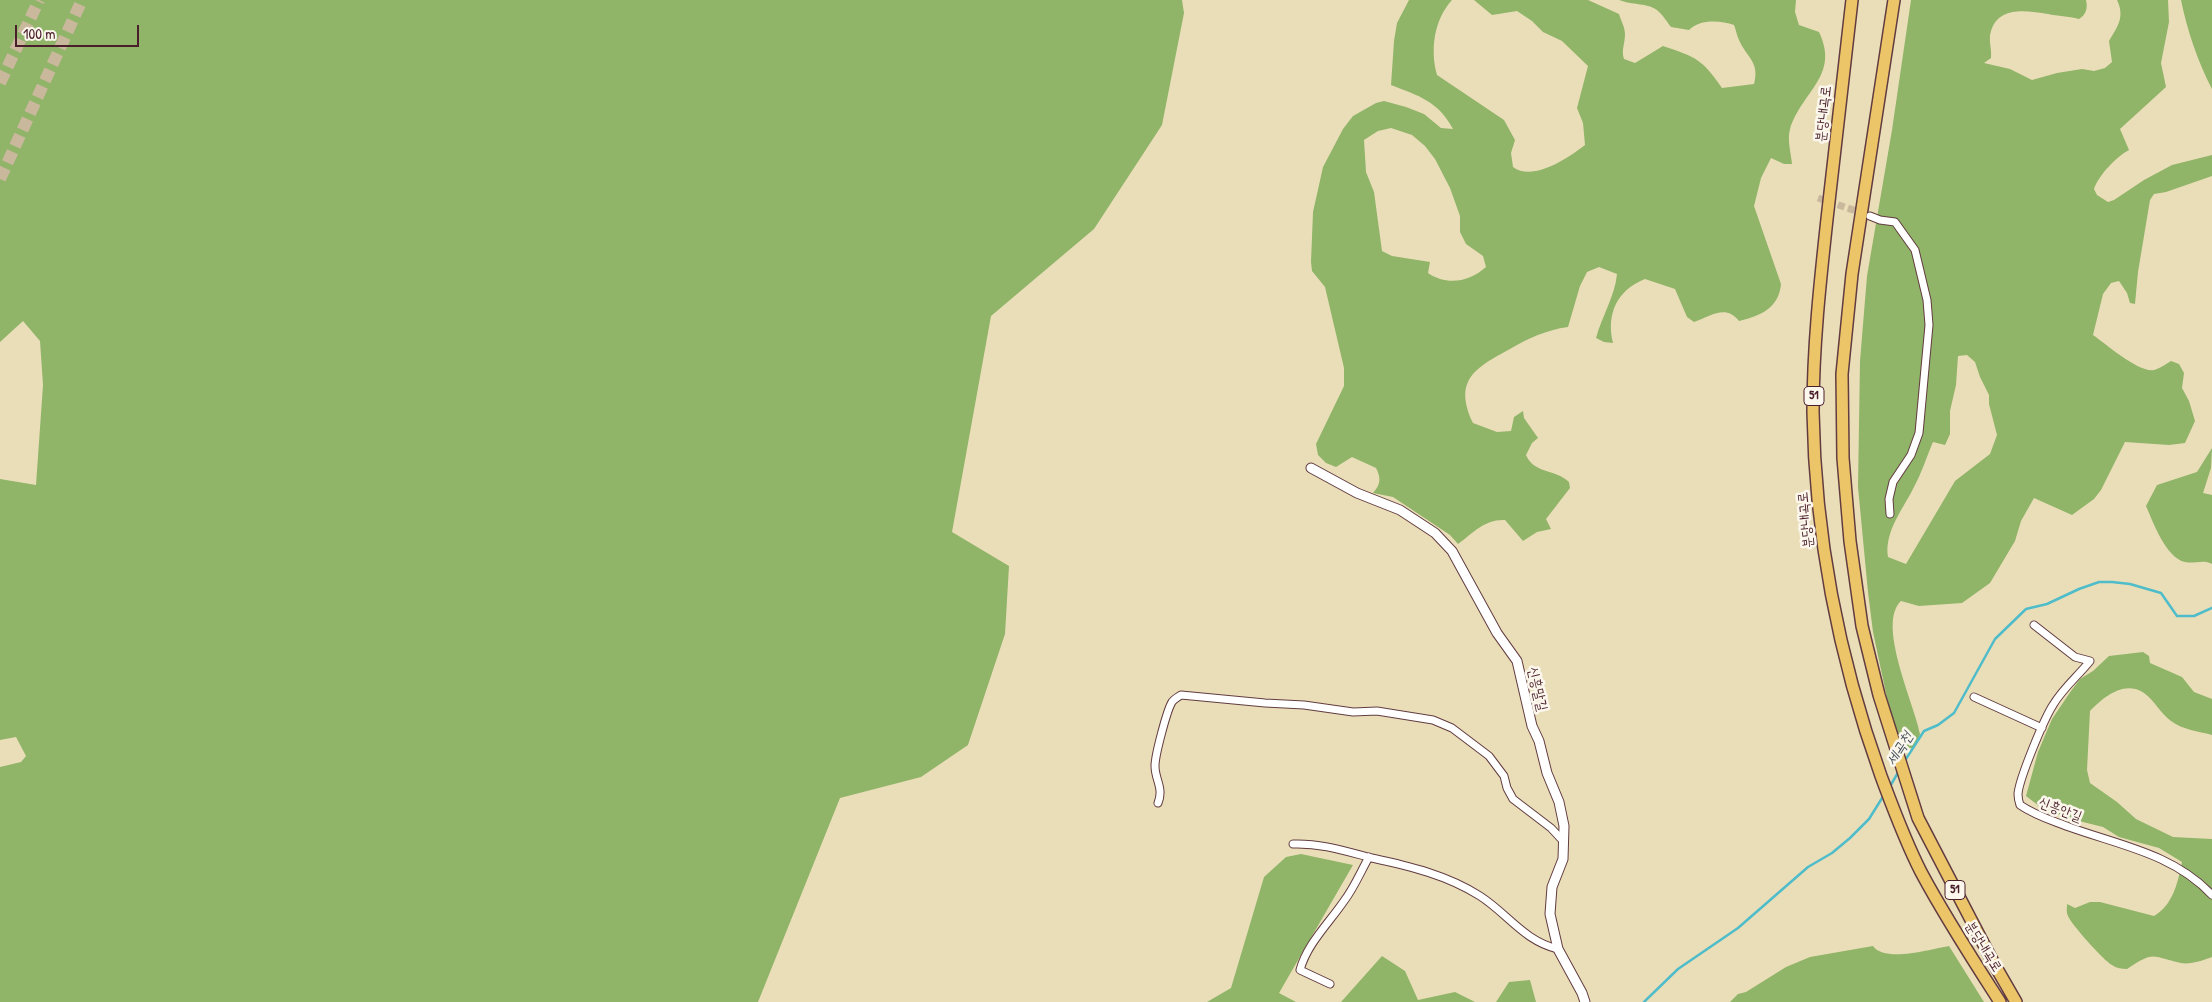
<!DOCTYPE html>
<meta charset="utf-8">
<style>
body{margin:0}
#map{position:relative;width:2212px;height:1002px;overflow:hidden;background:#eadeb9;font-family:"Patrick Hand",sans-serif}
canvas{display:block}
.scale{position:absolute;left:15px;top:25px;width:124px;height:22px;box-sizing:border-box;border:2px solid #4a1f2b;border-top:0;padding-left:6px;font-size:15px;line-height:18px;white-space:nowrap;color:#4a1f2b;-webkit-text-stroke:4px #fbf7ec;paint-order:stroke}
</style>
<div id="map">
<canvas width="2212" height="1002"></canvas>
<div class="scale">100 m</div>
</div>
<script>
const context = document.querySelector('canvas').getContext('2d');
context.lineJoin = 'round';
function paint(path, color) { context.fillStyle = color; context.fill(path, 'evenodd'); }
function strokePath(path, color, width, dash) { context.strokeStyle = color; context.lineWidth = width; context.lineCap = dash ? 'butt' : 'round'; context.setLineDash(dash || []); context.stroke(path); }
function drawText(font, color, halo, rows, align = 'center') {
  context.font = font + ' "Patrick Hand","Poor Story",sans-serif'; context.lineWidth = 5; context.setLineDash([]); context.textBaseline = 'middle'; context.strokeStyle = halo; context.fillStyle = color; for (const [text, x, y, turn = 0] of rows) {
    context.save(); context.translate(x, y); context.rotate((+turn || 0) * Math.PI / 180); context.textAlign = isNaN(turn) ? turn : align; if (halo) context.strokeText(text, 0, 0); context.fillText(text, 0, 0); context.restore();
  }
}
const forest = new Path2D(`
 M0,0h1182l2,13 -22,112 -68,104 -103,87 -39,216 57,34 -4,68 -37,111 -47,32 -81,21 -82,204h-758v-235l21,-5 5,-6 -10,-19 -16,3v-261l36,6 7,-100 -3,-44 -17,-20 -23,21z
 M1409,0h43c-18,20 -22,49 -15,75l67,45 11,20 -4,13 2,14c20,15 55,-9 72,-22l-2,-22 -6,-15 11,-42 -26,-25 -19,-9 -11,-11 -15,-10 -25,4 -18,-15h114l31,14c2,7 6,13 6,20 0,10 -4,16 -1,25l11,4 28,-17c33,11 39,13 59,42l32,-4c6,-22 -7,-26 -15,-44 -2,-4 -3,-10 -5,-15 -14,-5 -35,-6 -45,5l-18,-3c-4,-5 -8,-12 -13,-16 -8,-8 -27,-6 -39,-11h177l-1,12 4,13 20,7c21,44 -17,59 -29,97 -3,11 1,24 2,35h-8l-13,-6 -10,20 -7,28 27,78c-2,24 -21,32 -42,37 -13,-17 -28,-5 -45,1l-7,-5 -12,-28 -30,-10c-28,11 -39,35 -32,64l-9,-1 -8,-4c6,-22 19,-42 21,-64l-18,-7 -12,5 -7,14 -12,41c-22,3 -39,11 -58,22 -35,19 -57,31 -37,74l24,9 14,-1 3,-14 9,-6 1,7 14,20 -6,5 -6,12c8,19 30,14 43,27l1,6 -24,31 5,10 -14,3 -14,9 -18,-21c-20,-1 -32,13 -47,24l-8,-9 -57,-38 -20,-4c8,-9 8,-15 3,-25l-24,-11 -16,10 -10,-4 -8,-8 -2,-11 28,-58v-18l-19,-81 -13,-16 -1,-9 2,-50 10,-45 20,-38 10,-13 23,-13 8,-2 22,6 18,7 17,14 12,1c-15,-28 -34,-33 -62,-44l3,-44 3,-18zM1391,128l21,7 13,11 10,13 15,29 10,28v16l6,12 17,12 3,11c-17,15 -39,19 -58,6l2,-11 -38,-6 -10,-5 -8,-59 -8,-20 -2,-32 14,-9z
 M1911,0h175c2,8 0,15 -7,19 -11,-3 -21,-3 -31,-5 -20,-3 -49,-9 -57,17 -3,9 1,17 0,27l-7,5 26,6 22,11 25,-7 25,-4 12,2 11,-3 7,-6 -3,-21c9,-15 16,-24 8,-41h51l1,22 -8,41 5,24 -46,42 9,21c-13,7 -30,25 -35,39l3,6 11,7 6,-2 30,-20 28,-15 40,-10v21l-46,16 -12,2 -4,6 -12,72 -3,32 -5,-1 -3,-10 -8,-12 -8,2 -8,11 -10,41c13,9 46,38 61,35 5,-1 12,-6 17,-9l8,3 5,9 -2,15 7,13 6,20 -10,22 -16,2 -44,-3 -24,48 -7,9 -22,16 -38,-17 -13,23 -6,20 -25,42 -28,20 -43,3 -18,-5c-25,23 14,104 19,133l-3,9 -3,5h-13l-14,-50 -14,-66 -5,-40 -10,-105 2,-126 7,-85 25,-146zM1967,355l8,7 5,15 9,18v9l8,31 -7,19 -35,27 -49,83 -18,-7c-4,-26 16,-49 27,-72 7,-13 12,-29 18,-43l12,3 5,-11v-23l6,-26 2,-29z
 M2181,0h31v89c-14,-27 -25,-59 -31,-89z
 M2212,448l-1,20 -8,25 9,2v69c-8,-5 -18,0 -27,-2 -19,-4 -32,-40 -39,-56l11,-21 40,-13z
 M2143,652l6,4 1,7 32,14 12,15 18,7v36c-14,-4 -29,-5 -41,-14 -10,-7 -16,-20 -27,-28 -20,-13 -40,4 -54,18l-3,59 3,13 27,19 19,17 37,18 39,2v118c-8,3 -22,8 -31,6 -30,-6 -25,-13 -54,6 -5,0 -11,-1 -15,-4 -8,-4 -41,-41 -44,-49 -2,-4 -1,-8 -1,-12l8,4 15,-6h10l54,14c19,-11 24,-34 28,-54l-23,-14 -40,-11 -16,-10 -36,-9 -28,-12 -13,-10 12,-44 14,-33 19,-28 9,-12 13,-8 16,-15z
 M1301,854l52,11 -74,128 17,9h-89l24,-14 33,-111 22,-20z
 M1873,946c12,17 58,3 76,0l35,56h-254l8,-8 8,-2 40,-25 24,-10z
 M1382,956l23,15 13,29 37,-8 20,10h-134z
 M1530,980l6,22h-40l13,-20z`);
const stream = new Path2D(`
 M1904,762l20,-31 14,-6 16,-12 41,-74 31,-30 21,-5 32,-15 20,-7h13l18,2 31,9 16,23h17l18,-8
 M1889,788l10,-17
 M1644,1002l34,-33 60,-41 70,-61 24,-14 18,-15 19,-19 15,-24`);
const minorTunnel = new Path2D(`
 M1818,198l47,16`);
const motorwayTunnel = new Path2D(`
 M0,83l39,-83
 M0,179l82,-179`);
const minor = new Path2D(`
 M1870,216l10,4 15,2 20,28 12,50 2,25 -10,108 -8,22 -18,27 -4,17 1,15
 M2034,625l41,32 15,4c-12,15 -27,27 -37,44 -9,14 -34,74 -35,89 0,4 1,8 2,11 16,11 31,15 49,22 50,18 105,27 143,68
 M1974,697l68,31
 M1158,803c6,-15 -3,-23 -3,-37 0,-11 12,-56 17,-64 2,-3 6,-5 9,-7l84,8 39,2 49,7 24,-1 56,9 19,8 37,28 15,20 3,12 6,11 38,29 13,14
 M1293,844c28,-1 52,7 79,14 37,8 75,17 108,38 28,18 44,45 78,53
 M1330,984l-30,-14c7,-26 29,-47 44,-69 10,-13 17,-30 25,-44`);
const tertiary = new Path2D(`
 M1311,468l46,25 43,17 35,23 17,18 45,82 20,28 15,65 7,15 8,32 12,29 5,24 -1,33 -11,28 -2,27 8,35 24,44 3,9`);
const trunk = new Path2D(`
 M1852,0c-8,73 -17,146 -25,219 -7,64 -14,128 -14,193 2,124 26,247 68,364 12,32 24,65 40,96 24,45 52,88 79,130
 M1894,0l-42,274 -10,100 1,84 7,83 12,85 17,69 39,123 75,144 23,40`);
const shields = [
 [1814,396,20],
 [1955,890,20]
];
const shieldNames = [
 ["51",1814,396],
 ["51",1955,890]
];
const streetNames = [
 ["분당내곡로",1824,114,-84],
 ["분당내곡로",1806,520,-96],
 ["신흥말길",1537,689,77],
 ["신흥안길",2060,810,21],
 ["분당내곡로",1983,947,58]
];
const waterNames = [
 ["세곡천",1900,749,-58]
];
paint(forest, '#90b468');
strokePath(stream, '#4fbcca', 2.5);
strokePath(minorTunnel, '#cab89d', 7, [7, 3.5]);
strokePath(motorwayTunnel, '#cab89d', 12, [12, 6]);
strokePath(minor, '#623c40', 9);
strokePath(tertiary, '#623c40', 11);
strokePath(trunk, '#623c40', 14);
strokePath(minor, '#fff', 7);
strokePath(tertiary, '#fff', 9);
strokePath(trunk, '#edc569', 11);
for (const [x, y, w] of shields) { const box = new Path2D(); box.roundRect(x - w / 2, y - 9.5, w, 19, 4); context.fillStyle = '#fbf7ec'; context.fill(box); strokePath(box, '#4a1f2b', 1); }
drawText('bold 12px', '#4a1f2b', null, shieldNames);
drawText('14px', '#4a1f2b', '#fbf7ec', streetNames);
drawText('italic 15px', '#4c5663', '#fbf7ec', waterNames);
</script>
